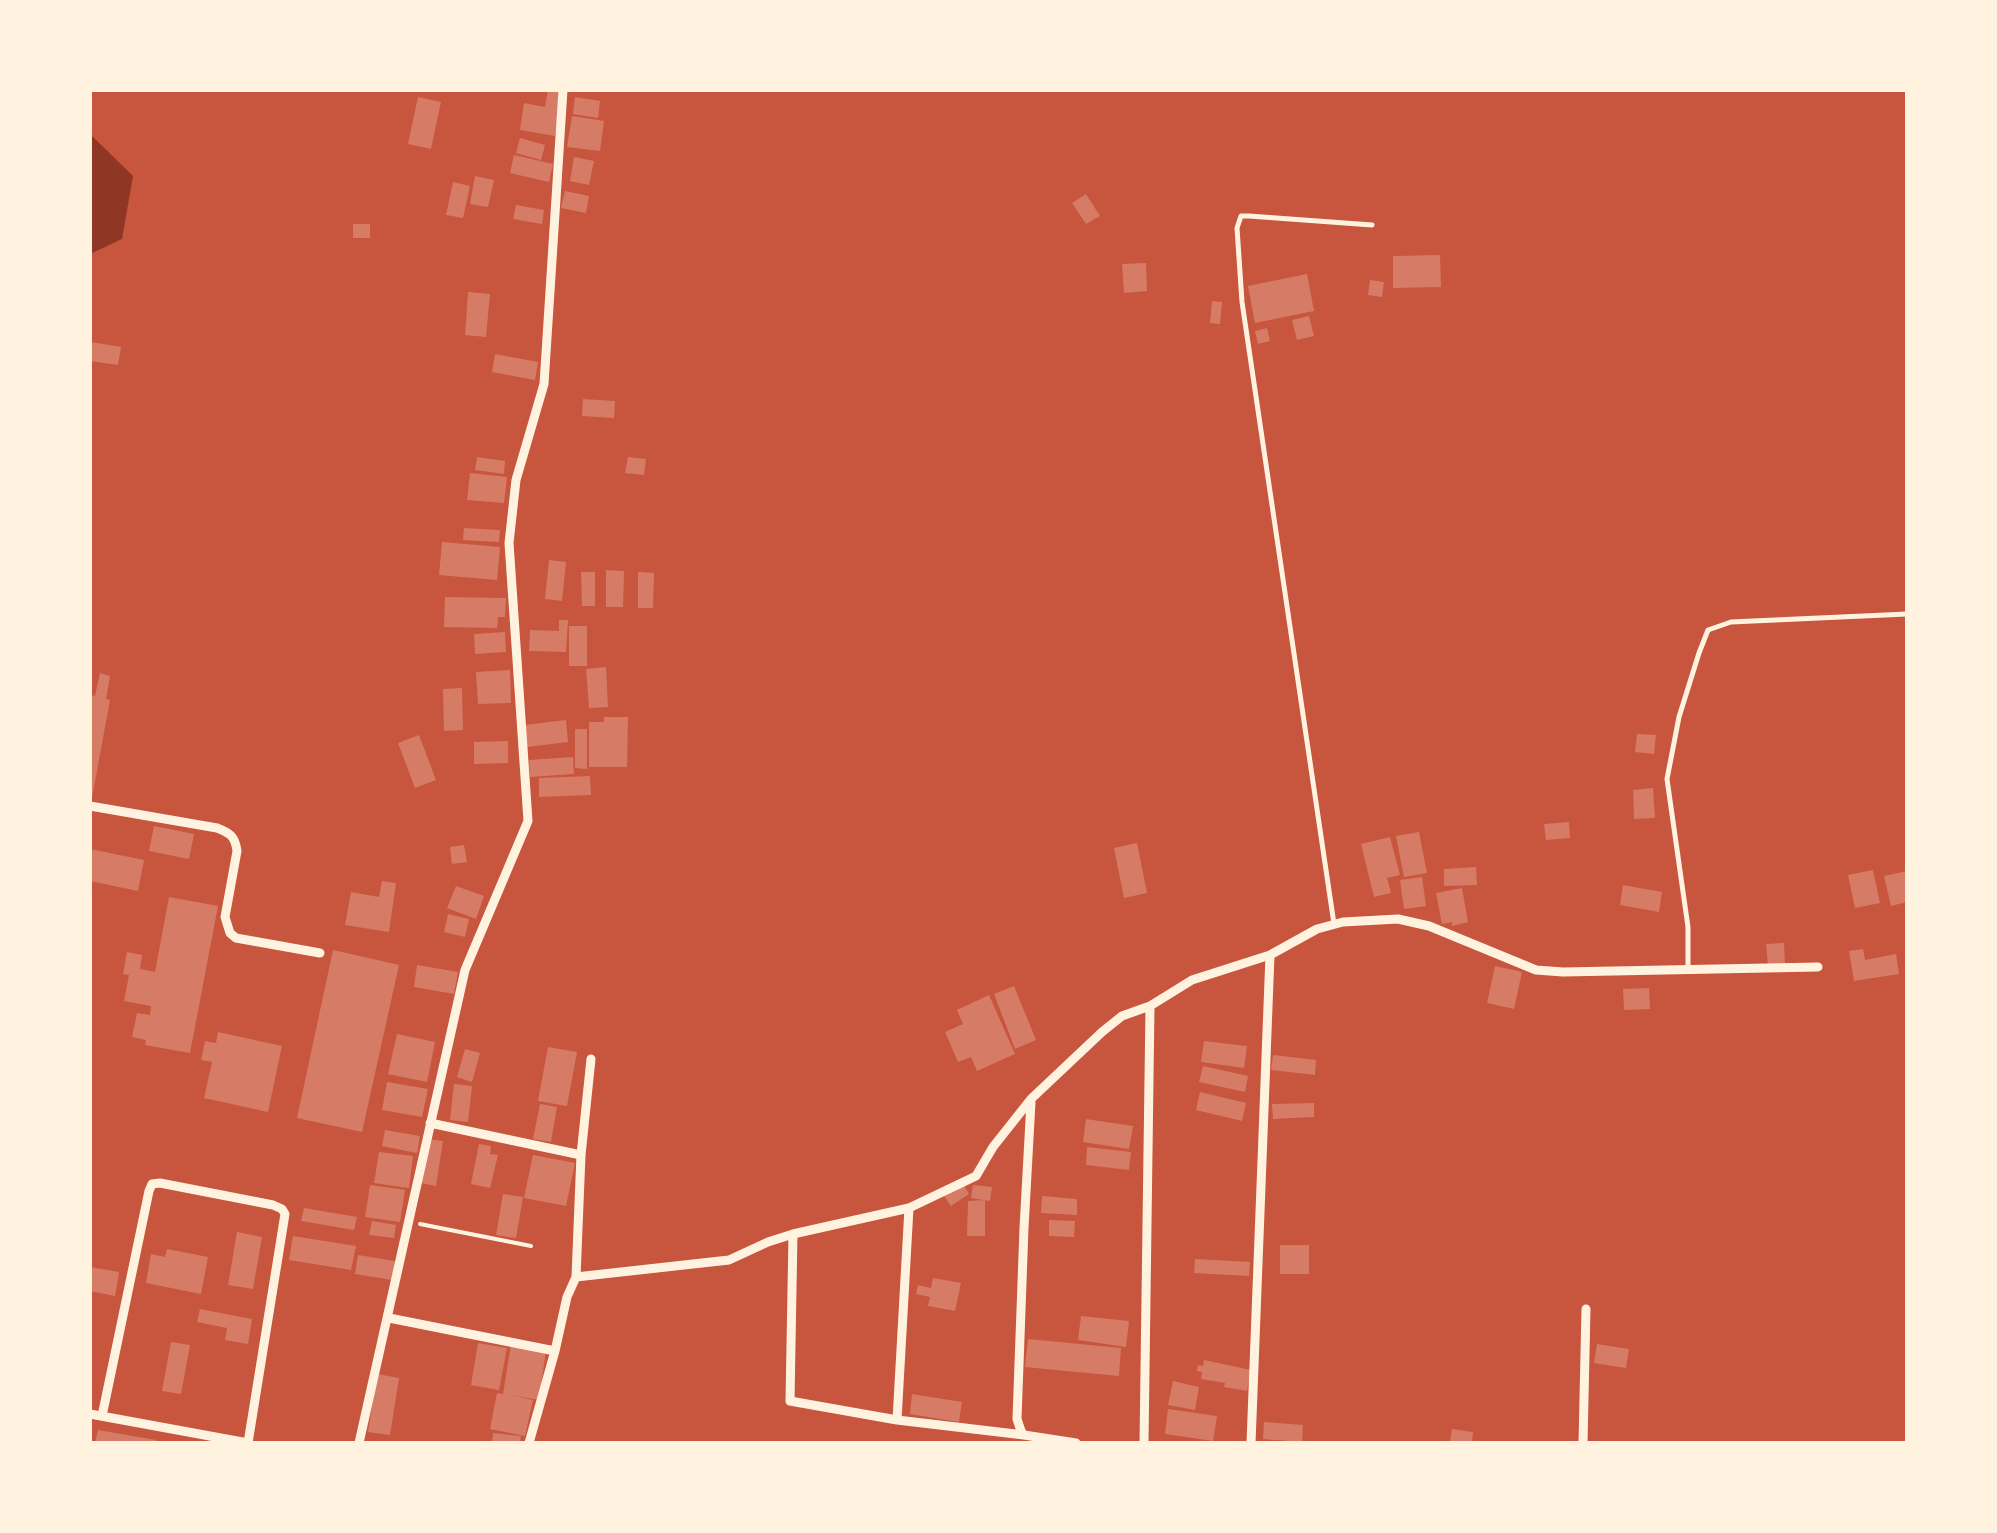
<!DOCTYPE html>
<style>
body{margin:0}
#map{position:relative;width:1997px;height:1533px;overflow:hidden;background:#c8553d;font-family:"DM Sans",sans-serif}
canvas{display:block}
.frame{position:absolute;inset:0;border:92px solid #fff3e0;pointer-events:none}
</style>
<div id="map">
<canvas width="1997" height="1533"></canvas>
<div class="frame"></div>
</div>
<script>
const context = document.querySelector('canvas').getContext('2d');
context.lineJoin = 'round';
function paint(path, color) { context.fillStyle = color; context.fill(path, 'evenodd'); }
function strokePath(path, color, width, dash) { context.strokeStyle = color; context.lineWidth = width; context.lineCap = dash ? 'butt' : 'round'; context.setLineDash(dash || []); context.stroke(path); }
const water = new Path2D(`
 M90,134l43,42 -11,63 -32,15z`);
const building = new Path2D(`
 M548,90l14,1 -7,45 -35,-6 4,-27 21,4z
 M418,97l23,5 -10,47 -23,-5z
 M575,97l25,4 -2,17 -25,-4z
 M572,116l32,5 -4,30 -33,-4z
 M520,138l25,7 -4,15 -25,-7z
 M514,155l39,9 -4,18 -39,-9z
 M574,157l20,4 -5,24 -19,-4z
 M475,176l19,4 -6,27 -18,-3z
 M453,182l17,4 -7,32 -17,-3z
 M565,191l24,5 -3,17 -25,-5z
 M1086,194l14,22 -14,8 -14,-21z
 M516,205l28,5 -2,14 -29,-5z
 M353,224h17v14h-17z
 M1440,255l1,32 -48,1v-32z
 M1146,263l1,28 -23,2 -2,-29z
 M1307,274l7,37 -59,12 -7,-37z
 M1370,280l14,2 -2,15 -14,-2z
 M468,292l22,2 -4,43 -21,-2z
 M1212,301l10,1 -2,22 -10,-1z
 M1309,316l5,20 -17,4 -5,-20z
 M1267,328l3,13 -12,3 -3,-13z
 M91,342l30,5 -3,18 -28,-4z
 M495,354l43,8 -3,18 -43,-8z
 M583,399l32,2 -1,17 -32,-2z
 M477,457l28,4 -1,13 -29,-4z
 M628,457l18,2 -2,16 -19,-2z
 M470,473l37,4 -3,26 -37,-3z
 M464,528l36,2 -1,12 -36,-2z
 M442,542l58,5 -3,33 -58,-5z
 M549,560l17,2 -4,39 -17,-2z
 M606,570l18,1 -1,36h-17z
 M581,572h14v34h-13z
 M638,572l16,1 -1,35h-15z
 M445,597l61,1 -1,19h-7l-1,11 -53,-1z
 M559,620h9l-2,32 -37,-1 1,-21 29,1z
 M569,626h18v40h-18z
 M505,632l1,20 -31,2 -1,-20z
 M606,667l2,40 -19,1 -3,-39z
 M510,670l1,33 -33,1 -2,-32z
 M100,673l10,3 -4,23 4,1 -18,98h-2v-103l5,1z
 M462,688l1,42 -19,1 -1,-42z
 M604,717h24l-1,50h-38v-45h15z
 M566,720l2,22 -41,5 -2,-22z
 M575,729h12v40l-12,-1z
 M1637,734l19,1 -2,19 -19,-2z
 M419,735l17,45 -21,8 -17,-45z
 M508,741v22l-34,1v-22z
 M573,757l1,17 -44,3 -1,-17z
 M590,776l1,19 -52,2v-19z
 M1653,788l2,30 -21,1 -1,-29z
 M1569,822l1,16 -24,2 -2,-16z
 M154,826l40,8 -5,25 -40,-8z
 M1419,832l8,41 -23,4 -8,-41z
 M1390,837l10,38 -13,3 4,15 -17,4 -13,-53z
 M1137,843l10,50 -23,5 -10,-50z
 M464,845l3,17 -15,2 -2,-17z
 M90,849l54,11 -6,31 -48,-10z
 M1476,867l1,18 -33,1v-17z
 M1873,870l7,33 -25,5 -7,-33z
 M1907,871v31l-16,4 -7,-30z
 M1422,877l4,29 -22,3 -4,-29z
 M382,881l14,2 -7,49 -44,-7 6,-33 28,5z
 M1623,885l39,7 -3,20 -39,-7z
 M456,886l28,10 -8,23 -29,-11z
 M1462,888l6,34 -16,4v-4l-10,2 -6,-31z
 M169,897l49,9 -28,147 -45,-8 1,-5 -14,-3 5,-24 13,2 1,-9 -27,-5 5,-26 -6,-1 4,-22 15,3 -2,14 15,3z
 M448,914l21,5 -4,18 -21,-5z
 M1784,943l1,22 -17,1 -2,-22z
 M1863,949l2,11 31,-6 3,20 -45,7 -5,-30z
 M333,950l66,15 -37,167 -65,-14z
 M417,965l41,7 -4,22 -40,-7z
 M1495,966l27,6 -8,37 -27,-6z
 M1014,986l22,54 -21,9 -21,-55z
 M1649,988l1,21 -26,1 -1,-21z
 M989,995l26,59 -38,17 -6,-14 -13,5 -13,-30 18,-8 -6,-14z
 M218,1032l64,14 -14,66 -64,-14 8,-36 -11,-2 4,-19 11,2z
 M397,1034l38,8 -8,40 -39,-8z
 M1204,1041l43,5 -3,22 -43,-6z
 M548,1047l29,5 -10,54 -29,-5z
 M465,1049l15,4 -8,29 -15,-5z
 M1273,1055l43,5 -1,15 -44,-5z
 M1203,1066l45,10 -3,16 -46,-10z
 M387,1082l41,7 -6,28 -40,-7z
 M454,1084l18,2 -4,36 -18,-2z
 M1200,1092l46,11 -4,18 -46,-11z
 M1314,1103v14l-41,2 -1,-15z
 M540,1104l17,3 -6,35 -18,-3z
 M1086,1119l47,7 -4,23 -46,-7z
 M385,1130l35,6 -3,17 -35,-7z
 M428,1139l15,2 -7,45 -15,-3z
 M479,1144l12,2 -1,8 8,1 -8,33 -19,-4z
 M1087,1147l44,5 -2,18 -43,-5z
 M379,1152l34,4 -4,32 -35,-5z
 M533,1155l42,8 -9,43 -42,-8z
 M963,1184l6,10 -18,12 -7,-10z
 M370,1185l35,5 -5,32 -35,-5z
 M973,1185l19,2 -2,14 -19,-3z
 M503,1194l20,3 -7,41 -20,-3z
 M1042,1196l35,3v16l-36,-2z
 M985,1200v36h-18l1,-35z
 M304,1208l53,9 -3,13 -53,-9z
 M1049,1220l26,1 -1,16 -25,-1z
 M372,1221l24,4 -2,13 -25,-3z
 M237,1232l25,5 -9,52 -25,-4z
 M293,1236l63,10 -5,24 -62,-10z
 M1280,1245h29v29h-29z
 M167,1249l41,8 -7,37 -55,-11 5,-29 14,3z
 M358,1255l37,6 -3,19 -37,-6z
 M1195,1259l55,3 -1,14 -55,-3z
 M90,1267l29,5 -4,24 -25,-5z
 M933,1278l28,5 -6,28 -27,-5 2,-9 -14,-3 2,-9 13,3z
 M200,1309l52,10 -4,25 -23,-4 2,-12 -30,-6z
 M1081,1316l48,5 -3,26 -48,-7z
 M1028,1339l93,9 -2,28 -94,-9z
 M171,1342l19,3 -9,49 -19,-3z
 M478,1343l29,5 -8,42 -28,-5z
 M511,1344l35,6 -7,50 -29,-5 23,5 -8,36 -35,-7 7,-36 6,1z
 M1597,1344l32,5 -3,19 -32,-5z
 M1204,1360l47,10 -4,21 -23,-4 1,-4 -24,-4 1,-7 -5,-1 1,-6 5,1z
 M377,1374l22,4 -9,57 -22,-3z
 M1173,1381l26,6 -4,23 -27,-5z
 M912,1394l50,8 -3,20 -49,-8z
 M1168,1409l49,7 -4,25 -48,-7z
 M1264,1422l39,3 -1,17 -39,-3z
 M1452,1429l21,3 -1,11h-22z
 M98,1430l58,10 -1,3h-60z
 M493,1433l28,3 -1,7h-28z`);
const path = new Path2D(`
 M420,1224l111,22`);
const service = new Path2D(`
 M1334,924l-92,-622 -5,-74 4,-12h8l123,9
 M1688,969v-42l-21,-148 12,-62 20,-64 9,-23 23,-8 176,-8`);
const minor = new Path2D(`
 M90,806l127,22c13,5 18,8 20,23l-12,66 5,16 6,5 84,15
 M1031,1102l-7,126 -7,191 4,12 3,4 52,8
 M430,1123l151,32
 M909,1208l-12,212 127,15
 M793,1234l-3,167 107,19
 M576,1277l5,-122 10,-96
 M389,1318l166,33
 M90,1414l158,29
 M102,1416l47,-225 3,-7 8,-1 113,22 9,4 3,5 -37,229
 M359,1443l106,-473 63,-149 -19,-278 7,-63 28,-96 19,-294
 M529,1443l26,-92 12,-54 9,-20 153,-17 39,-18 25,-8 116,-26 67,-32 17,-29 38,-48 71,-67 20,-16 28,-10 42,-26 78,-25 47,-26 26,-7 55,-3 31,7 107,44 27,2 255,-5
 M1144,1443l6,-437
 M1251,1443l19,-488
 M1583,1443l3,-134`);
paint(water, '#8f3625');
paint(building, '#d67c66');
strokePath(path, '#fff3e0', 4);
strokePath(service, '#fff3e0', 5);
strokePath(minor, '#fff3e0', 9);
</script>
